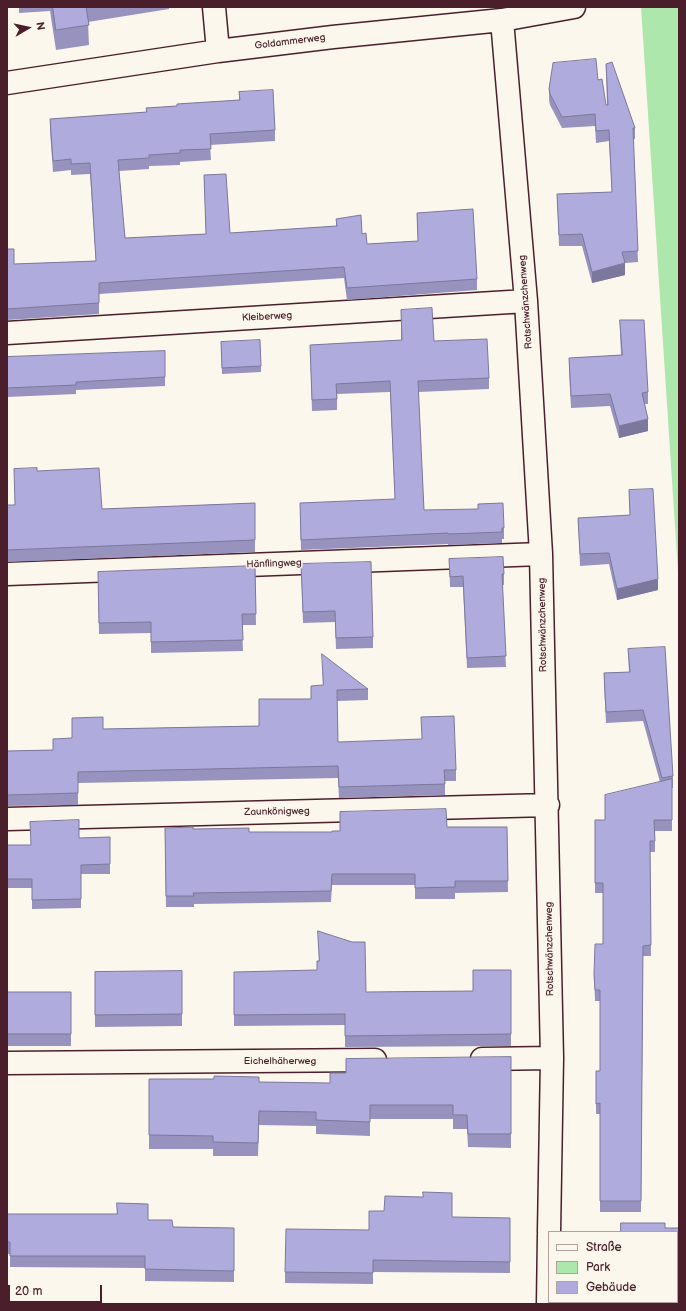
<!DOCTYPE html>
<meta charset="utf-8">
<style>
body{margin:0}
#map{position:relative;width:686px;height:1311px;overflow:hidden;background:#fbf7ec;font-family:"Balsamiq Sans",sans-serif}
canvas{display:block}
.frame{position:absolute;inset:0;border:8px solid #4a1f2b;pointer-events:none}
.legend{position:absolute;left:548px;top:1231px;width:130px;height:72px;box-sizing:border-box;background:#fbf7ec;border:1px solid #b4a19f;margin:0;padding:5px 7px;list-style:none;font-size:12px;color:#4a1f2b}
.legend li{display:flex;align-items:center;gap:8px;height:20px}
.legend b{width:20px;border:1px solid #b4a19f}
.north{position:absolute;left:8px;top:8px;width:40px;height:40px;-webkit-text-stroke:3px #fbf7ec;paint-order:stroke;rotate:81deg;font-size:11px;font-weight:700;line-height:16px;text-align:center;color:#4a1f2b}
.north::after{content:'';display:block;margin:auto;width:14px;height:18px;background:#4a1f2b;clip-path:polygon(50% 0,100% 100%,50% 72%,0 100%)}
.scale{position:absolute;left:8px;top:1285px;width:94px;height:18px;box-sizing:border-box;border:2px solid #4a1f2b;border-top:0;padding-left:5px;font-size:12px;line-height:14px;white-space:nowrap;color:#4a1f2b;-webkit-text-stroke:3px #fbf7ec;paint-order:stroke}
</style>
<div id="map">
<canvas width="686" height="1311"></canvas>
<div class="frame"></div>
<ul class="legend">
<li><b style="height:5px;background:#fbf7ec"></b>Straße</li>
<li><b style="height:11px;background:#ade7ab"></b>Park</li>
<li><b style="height:11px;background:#b0abdd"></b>Gebäude</li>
</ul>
<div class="north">N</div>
<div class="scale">20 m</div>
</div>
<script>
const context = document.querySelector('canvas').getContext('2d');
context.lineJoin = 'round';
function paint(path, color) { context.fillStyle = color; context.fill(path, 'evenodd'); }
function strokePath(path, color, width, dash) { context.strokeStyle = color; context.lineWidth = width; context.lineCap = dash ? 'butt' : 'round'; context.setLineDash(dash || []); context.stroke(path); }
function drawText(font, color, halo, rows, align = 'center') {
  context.font = font + ' "Balsamiq Sans",sans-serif'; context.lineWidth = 3; context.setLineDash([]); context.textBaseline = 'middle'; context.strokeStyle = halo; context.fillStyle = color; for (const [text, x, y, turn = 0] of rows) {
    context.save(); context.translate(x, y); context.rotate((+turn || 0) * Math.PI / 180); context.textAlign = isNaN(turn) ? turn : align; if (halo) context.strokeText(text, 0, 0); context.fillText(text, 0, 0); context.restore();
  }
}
const green = new Path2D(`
 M641,7h38v580z`);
const minor = new Path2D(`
 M214,7l4,44
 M502,20l24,281 15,253 11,504 -3,174
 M7,83l211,-32 115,-14 169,-17 72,-13
 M7,333l519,-32
 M7,574l534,-20
 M7,819l541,-14
 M482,1059l70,-1
 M7,1063l368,-3
 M548,1304l1,-69`);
const wall = new Path2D(`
 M19,7h150v2l-81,13 1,23 -33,5 -6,-39 -31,2z
 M606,64l29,64v11h-2l5,123 -13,1v12l-33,8 -10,-37h-23l-2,-52 55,-2 -3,-51 -13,2 -1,-17 -33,2 -12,-23 -1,-5v-11l49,-9 8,25h1z
 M239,92l36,38v11l-65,4 1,15 -31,2v3l-31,1v3l-30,2 6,67 81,-4 -2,-59 26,58 106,-7v-7l26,15 5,10 51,-3 -1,-28 60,66v11l-130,10 -3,-22 -245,16v20l-92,6v-71l7,15 82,-3 -6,-87 -19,1v-5l-18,2 -3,-42v-11l96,-7v-4l31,-2v-2l62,-4z
 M401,310l33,31 55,37v11l-71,3 6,118 80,18v11h-2v4l-54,2v-1l-147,6 -1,-36 95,-15 -5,-107 -53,2v16l-25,1 -2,-66 91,-5z
 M620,320l28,72v12h-3l3,27 -29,7 -9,-32 -39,2 -2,-38v-12l52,-3 -1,-23z
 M221,342l40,24v6l-39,2z
 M165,351v35l-89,4v4l-69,3v-40z
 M37,471l65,38 153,-6v49l-248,10v-57h7z
 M629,490l29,100 -41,10 -8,-36 -29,2 -2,-48 52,-3z
 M449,559l55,15v11h-2l4,82 -39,1 -4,-81h-13z
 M301,564l72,73v11l-37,1 -1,-27 -32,1z
 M255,566l1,59h-14l1,26 -92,2v-20l-52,1 -1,-62z
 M628,649l45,127v12h-1v43h-17v21h-5l1,104h-8l-2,256h-41v-98h-4v-43h4v-70h-5l-1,-27 9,-30v-51h-8v-73h10l55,-38 -17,-61 -37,2 -2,-39v-11l25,-1z
 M311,686l57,3v11l-31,1 1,41 118,28v11h-11v14l-106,3 -1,-20 -260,5v22l-71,1v-55l46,-1 19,-12v-20l31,11 156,-3 52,-27z
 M340,812l107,15h60l1,65 -53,1v6h-40v-14h-83l-1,17 -137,2v3h-28l-1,-79 84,4h83l8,-1z
 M110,837v37h-29v34l-49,1v-21h-25v-43h24l48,-7z
 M511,970v76l-166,1v-22l-111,1v-54l132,20 107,-1z
 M182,971v55l-87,1v-55z
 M7,992h64v54h-64z
 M511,1057v91l-43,-1 -1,-18h-14v-10h-83v17l-54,-2v-8l-57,-1 -1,31h-45v-7h-64v-70l110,3 71,1 16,-10z
 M7,1214l141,6 25,7 61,1v54l-89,-1v-13l-135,-1v-13h-3z
 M452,1217l58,1v55l-137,-1v12l-88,-1v-11l84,-42z
 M665,1228h14v66h-2v-62z`);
const shadedWall = new Path2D(`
 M625,263v12l-33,8v-11z
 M648,419v12l-29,7v-12z
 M658,579v11l-41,10v-11z`);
const building = new Path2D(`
 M53,7h33l3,18 -33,5z
 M596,59l2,21 4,-1 4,26h2l-2,-41 6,-2 23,66h-2l5,123 -16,1 3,11 -33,9 -10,-38 -23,1 -2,-41 55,-2 -3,-62 -13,1 -1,-17 -33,3 -12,-23 -1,-5 4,-26z
 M273,90l2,40 -65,4 1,15 -31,1v3l-31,2v3l-31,2 7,78 81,-4 -2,-59 22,-1 4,59 107,-7 -1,-7 25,-4 1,19 4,-1 1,11 51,-3 -1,-28 56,-4 4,70 -130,9 -3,-21 -245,16v20l-92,6v-60h7v15l82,-3 -6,-98 -19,1v-5l-18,2 -3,-42 97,-7 -1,-4 31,-2v-2l63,-4 -1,-8z
 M432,308l2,33 53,-2 2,39 -71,3 6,129 54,-1v-5l25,-1 1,25h-2v4l-54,2v-1l-147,7 -1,-37 95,-4 -5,-118 -54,3 1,15 -25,1 -2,-55 92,-5 -1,-30z
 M620,320h24l4,72 -6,1 6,26 -29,7 -9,-32 -39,2 -2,-38 53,-3z
 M260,340l1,26 -39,2 -1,-26z
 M165,351v26l-89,5v3l-69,3v-31z
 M37,468v3l62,-3 3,41 153,-6v37l-248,10v-45h8l-1,-36z
 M653,489l5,90 -41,10 -8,-36 -29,1 -2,-36 52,-3 -1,-25z
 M503,557l1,17h-2l4,82 -39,2 -4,-82 -13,1 -1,-18z
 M371,562l2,75 -37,1 -1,-27 -32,1 -2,-48z
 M255,566l1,48h-14l1,26 -92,2v-20l-52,1 -1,-51z
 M665,647l8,129 -11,2 -19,-68 -37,2 -2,-39 26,-1 -2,-23z
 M322,654l46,35 -31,1 1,52 84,-3 -1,-22 33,-1 2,54h-12l1,14 -106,3 -1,-21 -260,6v21l-71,2v-44l46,-1v-11l19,-1v-20l31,-1v12l156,-3v-27h52v-13l12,-1z
 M672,779v41h-18l1,21h-5l1,104 -8,1 -2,255h-41v-98l-4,1v-33h4v-81h-5l-1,-16 1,-30h8v-61h-8v-63h10v-25z
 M446,809l1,18h60l1,54h-53v6l-40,1v-14h-83l-1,17 -138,2 1,3h-28l-1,-68 28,-1v2l56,-1v4h83v-1h8v-19z
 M79,820v18l31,-1v27l-29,1v34l-49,1v-21h-25v-34h24l-1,-23z
 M318,931l34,11h13l1,50 107,-1v-21h38v64l-166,2v-22l-111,1v-43l83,-2v-9h2z
 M182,971v43l-87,1v-43z
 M7,992h64v42h-64z
 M511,1057v77h-43l-1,-19h-14v-10h-83v17l-54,-2v-8l-57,-1 -1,32 -45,-1v-6l-64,-1v-56h65v-3l45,1v5l71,1v-10h16v-14z
 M423,1192l29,1v24l58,1v44l-137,-2v13l-88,-1 1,-43 83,1v-19h15l1,-15 38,1z
 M117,1203l31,1v16h24l1,7 61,1v43l-89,-2v-13h-135v-14h-3v-28h110z
 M621,1223h44v5h14v54h-2v-50h-56z`);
const streetNames = [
 ["Goldammerweg",290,42,-7],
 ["Rotschwänzchenweg",526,302,-94],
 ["Kleiberweg",267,317,-3],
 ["Hänflingweg",274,564,-2],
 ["Rotschwänzchenweg",543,625,-91],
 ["Zaunkönigweg",277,812,-1],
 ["Rotschwänzchenweg",550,949,-91],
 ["Eichelhäherweg",280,1061]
];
paint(green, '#ade7ab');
strokePath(minor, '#4a1f2b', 25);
strokePath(minor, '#fbf7ec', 22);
paint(wall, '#9793be');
paint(shadedWall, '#7b789b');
paint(building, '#b0abdd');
strokePath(building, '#7b789b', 1);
drawText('10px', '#4a1f2b', '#fbf7ec', streetNames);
</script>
